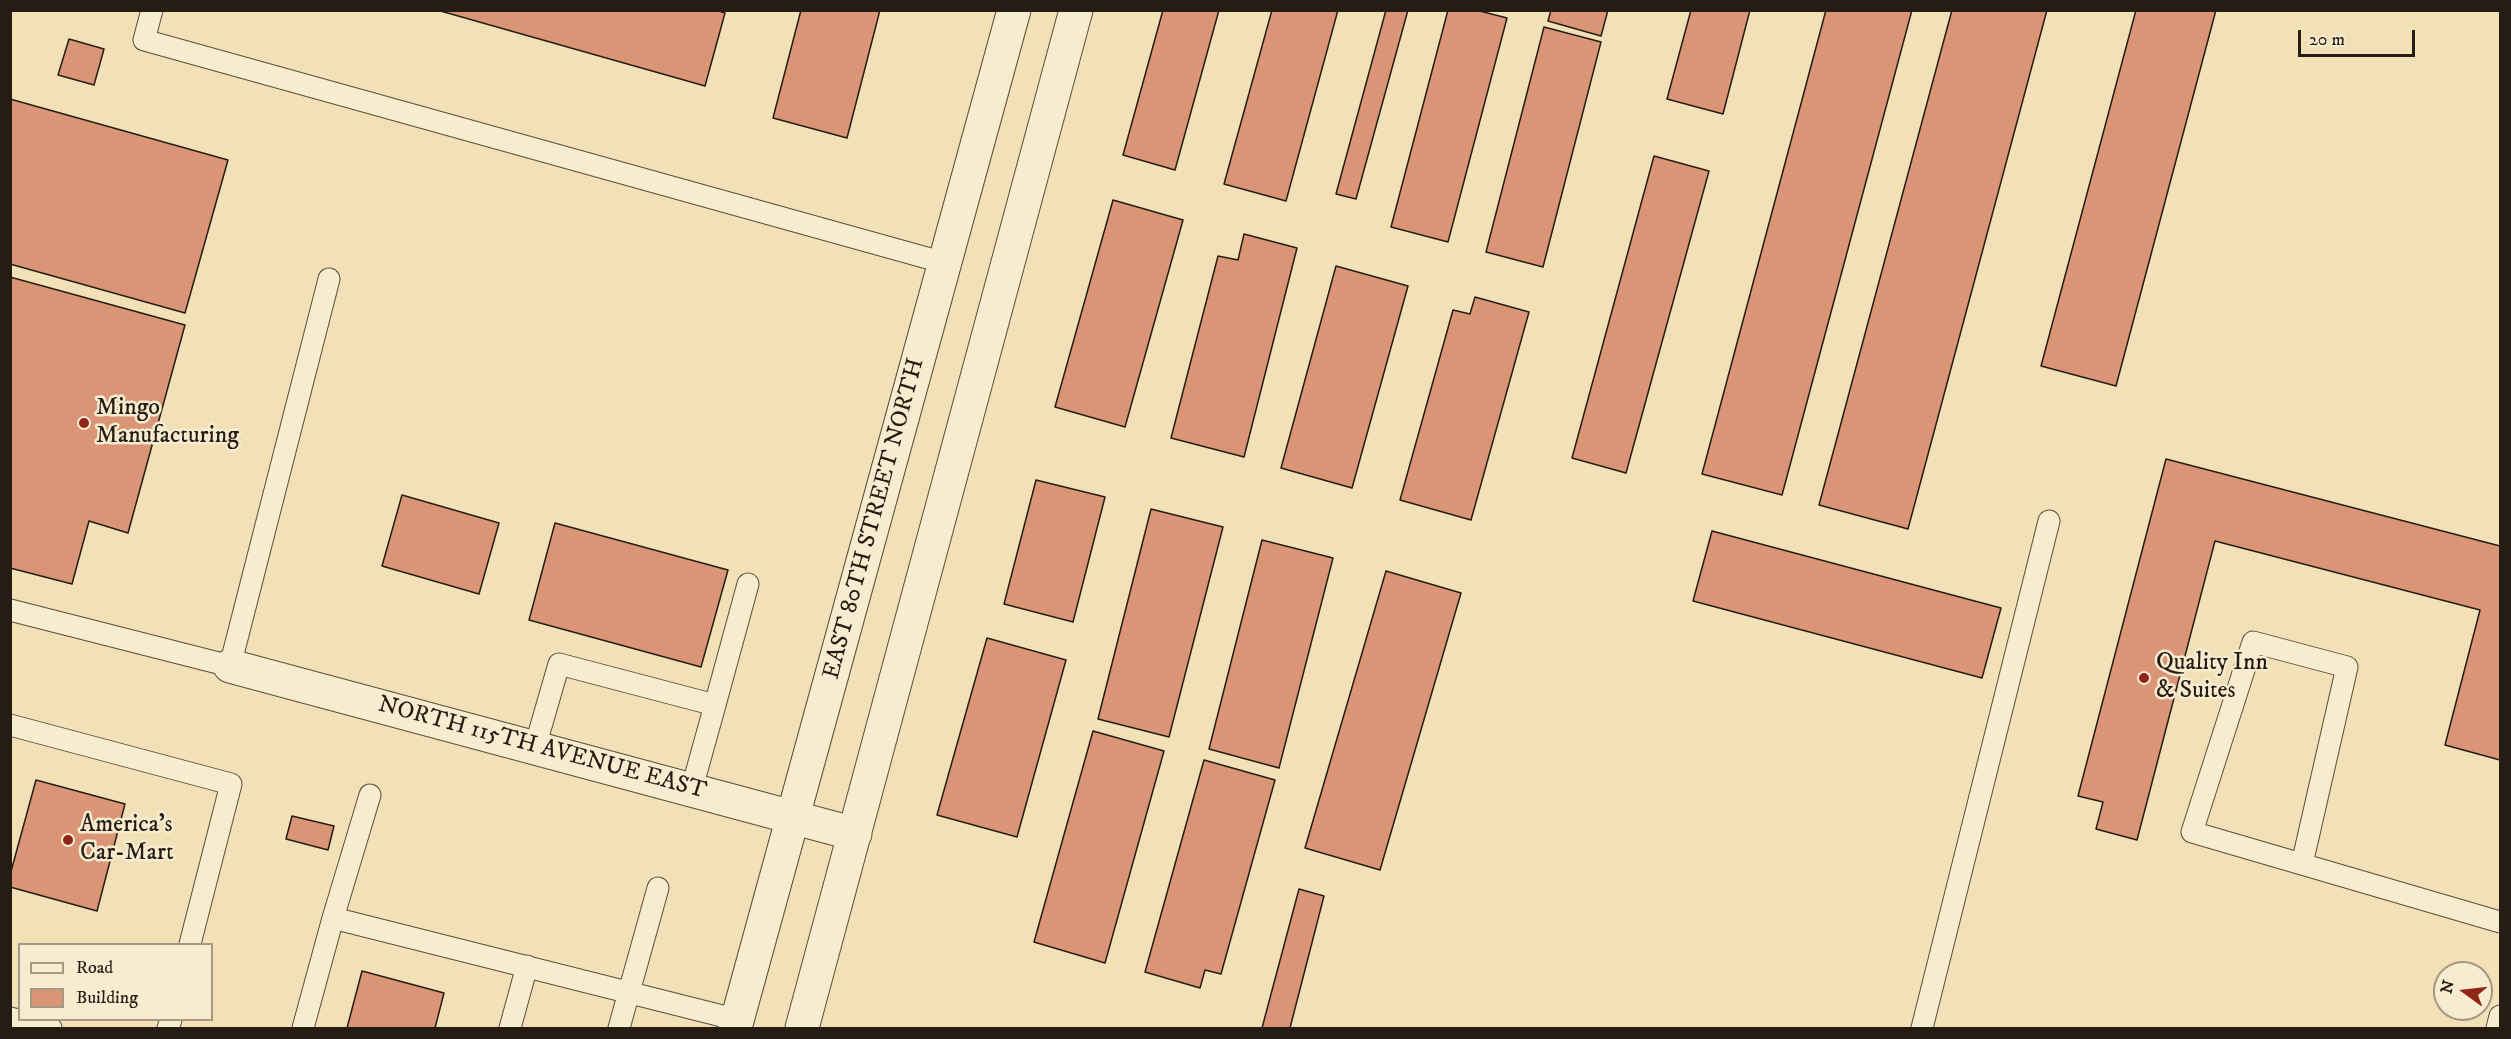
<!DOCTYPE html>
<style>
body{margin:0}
#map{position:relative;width:2511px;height:1039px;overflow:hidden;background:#f2e0b6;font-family:"IM FELL DW Pica",serif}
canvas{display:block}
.frame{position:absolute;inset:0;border:12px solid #251d14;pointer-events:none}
.legend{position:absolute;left:18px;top:943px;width:195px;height:78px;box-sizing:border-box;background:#f7ebd0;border:2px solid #a39985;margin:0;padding:8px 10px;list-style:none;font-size:18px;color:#251d14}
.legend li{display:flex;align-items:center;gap:12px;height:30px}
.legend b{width:30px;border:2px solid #a39985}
.north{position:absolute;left:2433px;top:961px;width:60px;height:60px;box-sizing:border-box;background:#f7ebd0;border:2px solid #a39985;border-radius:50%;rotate:285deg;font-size:16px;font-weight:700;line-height:24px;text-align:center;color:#251d14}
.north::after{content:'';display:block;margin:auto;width:21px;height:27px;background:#8f2418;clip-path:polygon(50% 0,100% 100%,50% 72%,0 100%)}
.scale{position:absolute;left:2298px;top:30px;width:117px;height:27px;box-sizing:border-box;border:3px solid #251d14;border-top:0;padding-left:8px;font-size:18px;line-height:21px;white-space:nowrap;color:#251d14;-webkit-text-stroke:4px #f7ebd0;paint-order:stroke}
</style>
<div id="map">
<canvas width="2511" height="1039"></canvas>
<div class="frame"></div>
<ul class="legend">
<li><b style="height:8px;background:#f7ebd0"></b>Road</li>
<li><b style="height:16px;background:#d99575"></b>Building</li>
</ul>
<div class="north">N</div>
<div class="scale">20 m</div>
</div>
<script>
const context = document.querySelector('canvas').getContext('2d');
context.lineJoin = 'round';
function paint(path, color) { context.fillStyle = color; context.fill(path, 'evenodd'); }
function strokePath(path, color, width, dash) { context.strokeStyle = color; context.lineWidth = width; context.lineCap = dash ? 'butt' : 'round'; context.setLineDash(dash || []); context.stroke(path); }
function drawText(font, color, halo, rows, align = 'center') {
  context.font = font + ' "IM FELL DW Pica",serif'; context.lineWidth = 5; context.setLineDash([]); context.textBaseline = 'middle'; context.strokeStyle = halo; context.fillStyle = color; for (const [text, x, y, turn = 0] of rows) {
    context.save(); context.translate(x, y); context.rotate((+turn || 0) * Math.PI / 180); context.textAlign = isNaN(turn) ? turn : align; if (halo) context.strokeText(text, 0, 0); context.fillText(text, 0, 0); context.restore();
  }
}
const building = new Path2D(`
 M437,10h279l9,3 -20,73z
 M801,10h79l-33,128 -74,-20z
 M1163,10h56l-44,160 -52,-15z
 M1272,10h66l-52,191 -62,-17z
 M1386,10h22l-52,189 -20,-5z
 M1448,10h28l31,8 -59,224 -57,-15z
 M1551,10h57l-7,26 -53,-15z
 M1691,10h59l-27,104 -56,-15z
 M1826,10h86l-130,485 -80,-21z
 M1952,10h95l-139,519 -89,-24z
 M2136,10h80l-100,376 -75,-20z
 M1544,27l57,15 -58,225 -57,-15z
 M69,39l35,10 -10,36 -36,-10z
 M10,99l218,61 -43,153 -175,-49z
 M1654,156l55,15 -83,302 -54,-15z
 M1113,200l70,20 -58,207 -70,-20z
 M1244,234l53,14 -53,209 -73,-19 47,-182 20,4z
 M1336,266l72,20 -56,202 -71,-20z
 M10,277l175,48 -57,208 -39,-12 -17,63 -62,-16z
 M1475,297l54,15 -58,208 -71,-20 53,-190 17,4z
 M2166,459l334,87v214l-55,-15 35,-135 -265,-69 -78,299 -41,-11 7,-27 -25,-6z
 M1036,480l69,17 -32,125 -69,-18z
 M402,495l97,28 -20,71 -97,-28z
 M1151,509l72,18 -54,210 -71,-18z
 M555,523l173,47 -27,97 -172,-47z
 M1712,531l289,77 -19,70 -289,-77z
 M1262,540l71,18 -54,210 -70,-19z
 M1386,571l75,22 -81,277 -75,-22z
 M987,638l79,22 -49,177 -80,-22z
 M1093,731l71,20 -59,212 -71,-21z
 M1204,760l71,20 -54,194 -16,-4 -5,18 -55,-16z
 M36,780l89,24 -28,107 -87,-24v-12z
 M292,816l42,10 -6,24 -42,-11z
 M1299,889l25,7 -34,132h-28z
 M362,971l82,22 -9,35h-88z`);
const lane = new Path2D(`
 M152,10l-8,30 801,223
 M10,610l220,56 99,-387
 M715,705l33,-121
 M10,725l221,59 -41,160
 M535,747l24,-83 156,41 -23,83
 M2302,864l45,-197 -94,-25 -61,190 308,90
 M333,918l405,102
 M10,1018l41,10
 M168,1028l3,-8
 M303,1028l30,-110 37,-123
 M510,1028l17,-62
 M619,1028l39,-140
 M1922,1028l127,-507
 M2497,1028l3,-12`);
const street = new Path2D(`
 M230,666l625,168
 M735,1028l279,-1018
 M802,1028l274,-1018`);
const markers = [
 [84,423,6,"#8f2418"],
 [2144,678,6,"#8f2418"],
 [68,840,6,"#8f2418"]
];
const poiNames = [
 ["Mingo",96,409],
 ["Manufacturing",96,437],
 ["Quality Inn",2156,664],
 ["& Suites",2156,692],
 ["America's",80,826],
 ["Car-Mart",80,854]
];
const streetNames = [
 ["EAST 80TH STREET NORTH",875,519,-75],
 ["NORTH 115TH AVENUE EAST",542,749,15]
];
paint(building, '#d99575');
strokePath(building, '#251d14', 1.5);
strokePath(lane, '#584e3c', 23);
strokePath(street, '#584e3c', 35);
strokePath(lane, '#f7ebd0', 21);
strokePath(street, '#f7ebd0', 33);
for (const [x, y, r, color] of markers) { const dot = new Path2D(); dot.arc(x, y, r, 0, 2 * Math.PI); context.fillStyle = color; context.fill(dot); strokePath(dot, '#f7ebd0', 2); }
drawText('24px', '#251d14', '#f7ebd0', poiNames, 'left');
drawText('24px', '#251d14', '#f7ebd0', streetNames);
</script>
